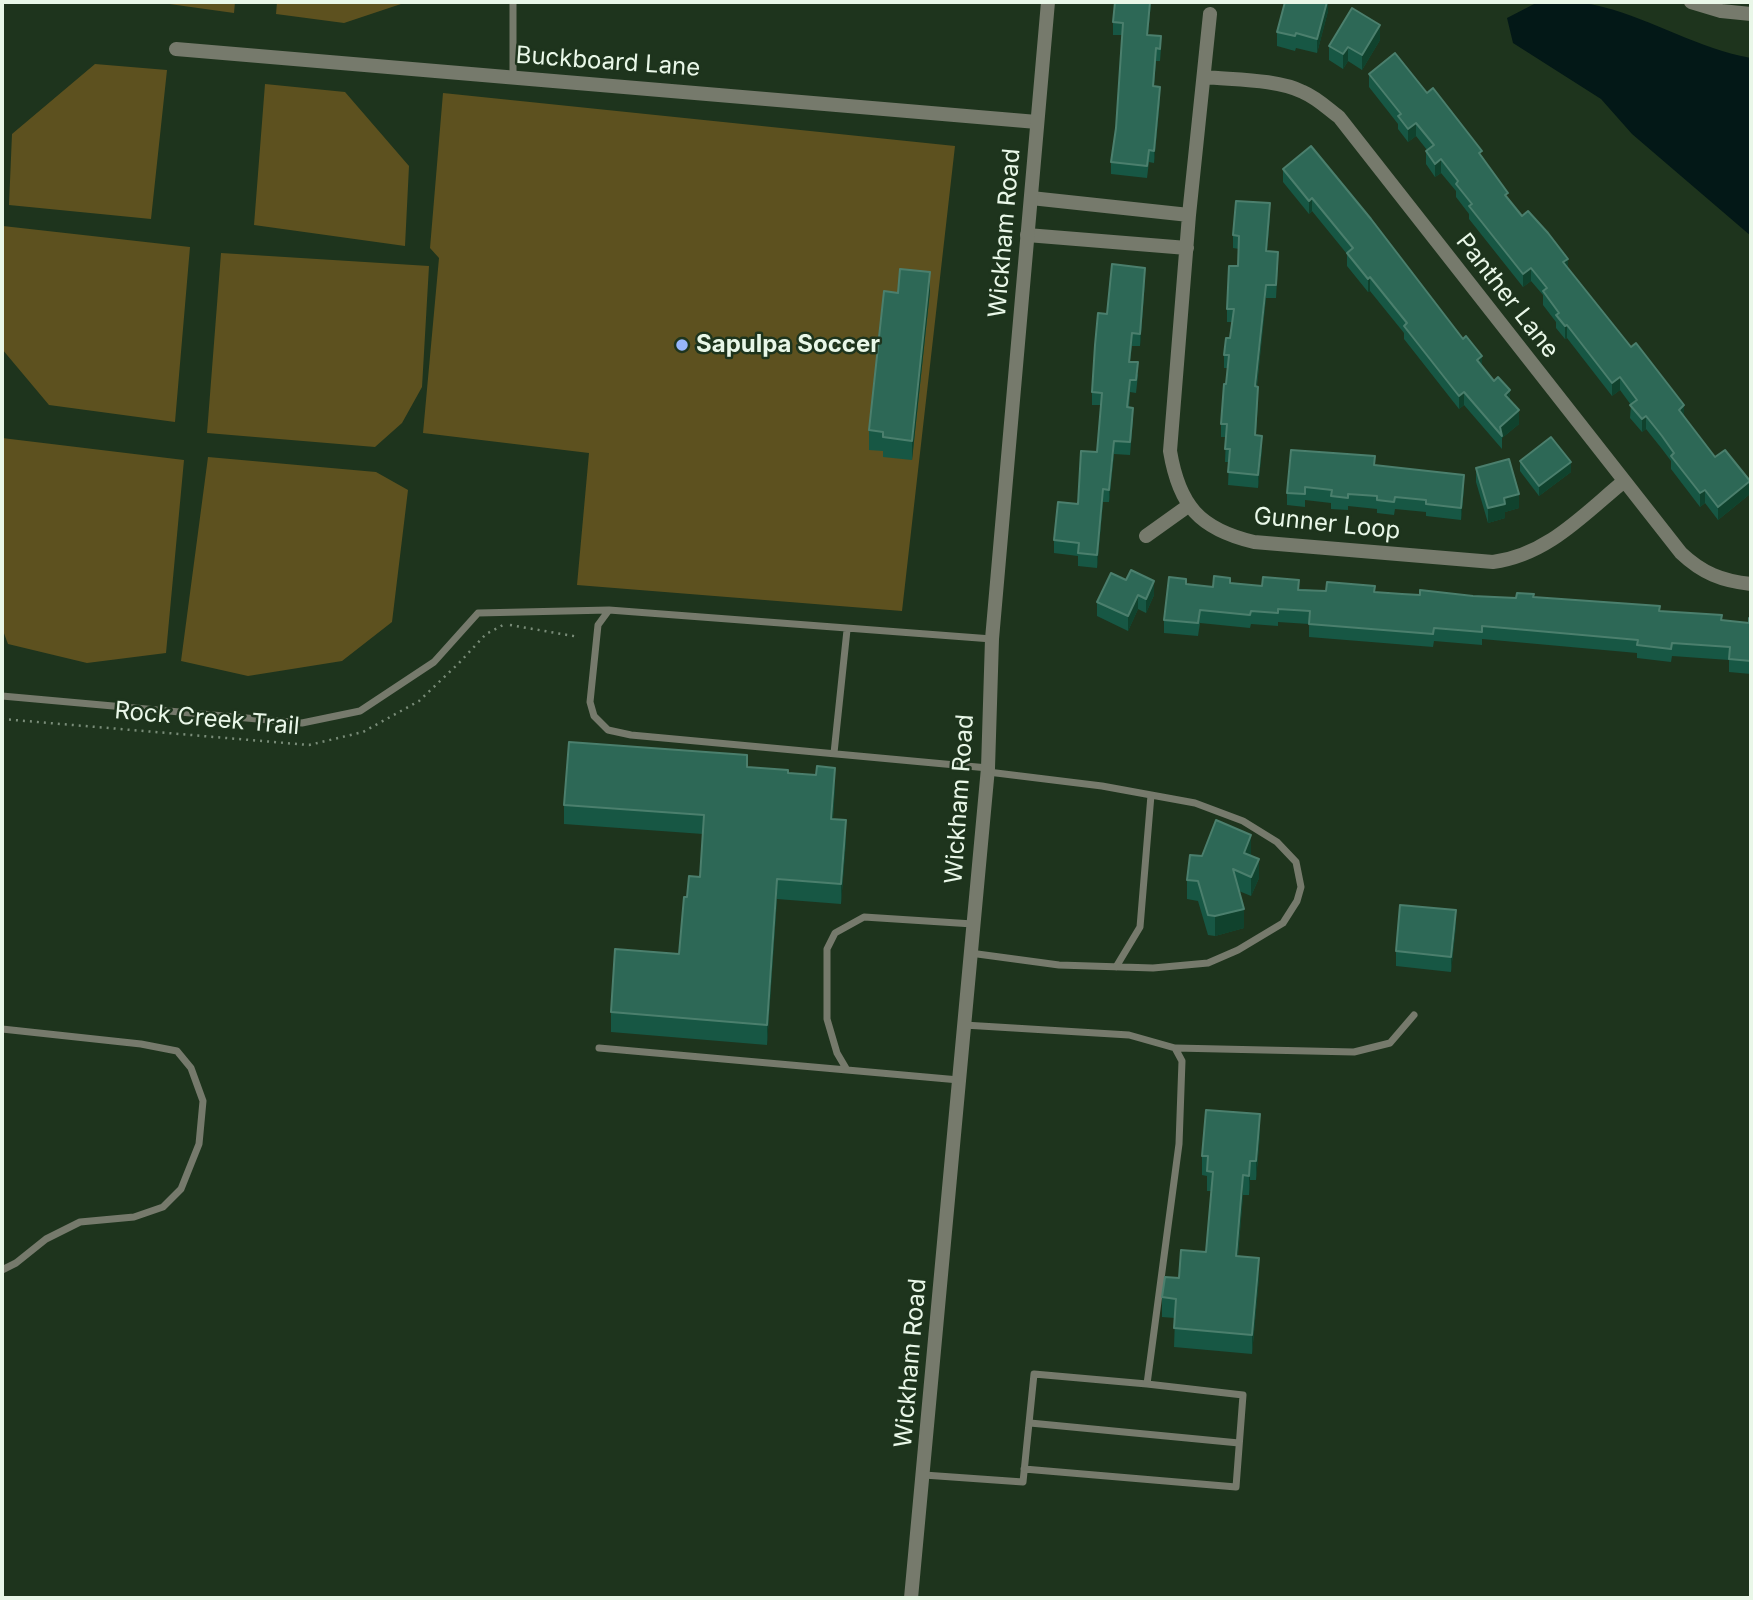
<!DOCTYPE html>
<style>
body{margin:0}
#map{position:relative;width:1753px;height:1600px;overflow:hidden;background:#1e341d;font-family:Inter,sans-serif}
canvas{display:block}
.frame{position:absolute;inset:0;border:4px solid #e9f7e8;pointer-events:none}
</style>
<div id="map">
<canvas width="1753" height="1600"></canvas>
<div class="frame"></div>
</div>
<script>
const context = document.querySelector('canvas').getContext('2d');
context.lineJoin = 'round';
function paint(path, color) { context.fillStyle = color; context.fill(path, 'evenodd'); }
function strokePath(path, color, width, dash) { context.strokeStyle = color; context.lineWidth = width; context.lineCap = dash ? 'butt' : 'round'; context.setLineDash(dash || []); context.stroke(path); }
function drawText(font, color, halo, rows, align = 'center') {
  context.font = font + ' Inter,sans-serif'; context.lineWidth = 5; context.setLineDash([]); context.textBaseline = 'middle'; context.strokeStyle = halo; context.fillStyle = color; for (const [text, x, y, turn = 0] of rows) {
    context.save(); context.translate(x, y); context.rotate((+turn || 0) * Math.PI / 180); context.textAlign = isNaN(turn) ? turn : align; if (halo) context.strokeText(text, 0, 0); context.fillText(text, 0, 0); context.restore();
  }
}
const green = new Path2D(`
 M155,2h80l-1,11z
 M277,2h130l-63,21 -68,-9z
 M95,64l72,6 -16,149 -142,-14 3,-71z
 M265,84l80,8 64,74 -4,80 -151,-21z
 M443,93l512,53 -53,465 -325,-26 12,-132 -166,-20 16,-175 -9,-10z
 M3,226l187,21 -15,175 -126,-17 -47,-56z
 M221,253l208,13 -7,121 -20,36 -27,24 -168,-14z
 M2,438l182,22 -18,193 -79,10 -79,-19 -6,-16z
 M208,457l168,15 32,18 -16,132 -50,39 -94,15 -67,-15z`);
const water = new Path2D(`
 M1538,2c21,0 44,-1 65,5 51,13 96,42 148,51v178l-119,-102 -31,-35 -88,-56 -6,-25z`);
const path = new Path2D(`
 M510,625l69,12
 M2,719l307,26 54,-13 56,-31 40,-38 27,-29 17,-9`);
const service = new Path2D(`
 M513,78v-76
 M2,696l300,27 58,-12 74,-49 44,-49 131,-3
 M834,753l13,-123
 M988,768l-357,-33 -23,-5 -14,-14 -4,-14 8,-77 11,-15 383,29
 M970,953l89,12 94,3 55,-5 30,-13 45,-27 14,-22 4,-14 -5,-25 -19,-20 -34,-21 -48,-18 -93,-17 -114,-14
 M1116,967l24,-40 11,-132
 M2,1029l139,15 36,7 14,17 12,33 -4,43 -18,45 -18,18 -29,10 -54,5 -34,17 -30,24 -14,7
 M599,1048l248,22
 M1175,1048l179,4 36,-9 24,-28
 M959,1080l-112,-10 -10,-17 -10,-34v-70l8,-16 29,-16 109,7
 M1030,1423l209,20
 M1024,1469l212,18 7,-92 -96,-11
 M924,1475l99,7 11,-108 113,10 32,-240 3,-83 -7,-13 -46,-13 -165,-10`);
const minor = new Path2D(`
 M1691,2l30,9 30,3
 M1210,14l-21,201 -19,236c9,54 29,78 84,91l239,20c54,-7 90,-47 130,-80
 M176,49l861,73
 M1205,77c29,3 72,2 98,15 14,6 24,16 36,25l342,436c21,20 41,28 70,31
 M1031,198l158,17
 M1027,235l160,13
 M1146,536l42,-30`);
const tertiary = new Path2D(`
 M911,1598l77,-830 4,-129 56,-637`);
const wall = new Path2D(`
 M1151,2l-3,33 13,13 -1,13h-4l-2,25 6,13 -6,64 -5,-1 -2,16 -36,-4v-12l5,-34 6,-93h-9v-13z
 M1328,2v9l-11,42 -21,-5 -1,3 -18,-5v-14z
 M1380,40l-18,30 -14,-9 -5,8 -14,-9v-14z
 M1369,74l58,19 55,63 26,43 60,70 147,188 35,37 -32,26 -13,-17 -5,4 -29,-38v-8l-9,-12 -16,-20 -4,3 -12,-14 1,-13 -11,-15 -8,6 -45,-58 -2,1 -9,-11v-6l-13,-17v-10l-12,-14 -8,6 -54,-68v-5l-13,-17v-6l-15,-18 -6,4 -9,-13v-13l1,-1 -11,-14 -8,6 -10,-13v-5l-29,-37z
 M1283,169l199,197 28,34 9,24 -17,14v11l-38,-44 -5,4 -55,-70v-6l-34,-42 -2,1 -21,-26v-12l-35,-43 -3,3 -26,-32z
 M1270,216l-3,36 11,13 -2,33h-10l-9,88 1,14 -2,35 6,14 -4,39 -30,-3 1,-23h-4l1,-25h-5v-13l7,-56h-4v-13l6,-17 2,-16h-5v-13l11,-43 1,-17 -6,-1v-13z
 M1145,281l-5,65h-8l-2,16 8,13 -2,18 -6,-1 -1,15 4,13 -3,35 -16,-1 -5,48h-6l-6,66 -19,-2v-10l-24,-3v-13l24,-36 19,-52 4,-47h-9v-13l15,-78z
 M930,291l-18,169 -29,-3v-6l-14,-1v-20z
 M1520,461l51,11 -32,24 -19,-25z
 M1375,465l89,23 -3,32 -35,-4v-4l-31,-3 -1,6 -17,-2v-4l-29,-3v4l-17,-1v-6l-26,-3v7l-18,-2v-12z
 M1476,468l43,40 -14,4v6l-17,5 -12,-41z
 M1126,580l28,15 -8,18 -8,-4 -10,22 -31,-15v-14z
 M1230,583l96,8 49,1 27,2 114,4 18,-1 126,14 62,9 27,3 2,-5v56l-22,-2v-12l-57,-4 -1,6 -34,-4v-5l-155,-14v6l-48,-4 -1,6 -124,-10v-13l-31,-2v4l-27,-2 -1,4 -50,-5 -2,13 -34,-3v-13l22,-36 27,3z
 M747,767l41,6 47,14 -2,32 13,21 -5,64 -64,-5 -10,146 -156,-13v-20l68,-58 8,-57 13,-20 3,-43 -139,-10v-19z
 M1251,854l8,24 -8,18 -12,-5 5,37 -29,8 -7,-1 -10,-34 -11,-2v-19l15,-24z
 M1456,925l-5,47 -55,-6v-15z
 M1260,1134l-4,46h-6l-1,15h-6l-5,61 21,21 -7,77 -78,-7 1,-29 -13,-1v-20l17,-19 27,-26 5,-61h-4v-15l-5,-1v-19z`);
const shadedWall = new Path2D(`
 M1150,2h1l-4,45v-12z
 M1327,2h1v9l-11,42v-14z
 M1380,25v15l-18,30v-15z
 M1348,47v14l-5,8v-15z
 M1160,87v12l-6,64v-12z
 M1416,123v13l-8,6v-13z
 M1441,159v14l-6,4v-13z
 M1312,198v13l-3,3v-13z
 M1270,203v13l-4,49v-14z
 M1568,259v13l-5,-10z
 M1145,268v13l-5,65v-12z
 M1531,268v13l-8,6v-13z
 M930,272v19l-18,169v-19z
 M1370,277v14l-2,1v-13z
 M1266,285v13l-11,101v-13z
 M1567,325v13l-2,1v-13z
 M1482,356v14l-5,-10z
 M1620,377v13l-8,6v-13z
 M1510,390v14l-5,-9z
 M1464,392v13l-5,4v-13z
 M1684,405v13l-5,-8z
 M1519,410v14l-17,14 -2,-11z
 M1646,416v13l-4,3v-13z
 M1262,436v13l-4,39v-13z
 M1114,441v13l-5,48v-12z
 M1571,462v10l-32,24v-10z
 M1464,475v13l-3,32v-12z
 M1750,481v13l-32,26v-13z
 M1103,489v13l-6,66v-13z
 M1705,490v13l-5,4v-14z
 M1519,494v14l-14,4v6l-17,5v-15l16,-10z
 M1154,581v14l-8,18v-14z
 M1138,595v14l-10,22v-15z
 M835,768v19l-4,52v-20z
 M846,820v20l-5,64v-20z
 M1251,835v19l-7,18v-19z
 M1259,859v19l-8,18v-19z
 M777,879v20l-10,146v-20z
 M1244,909v19l-29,8v-20z
 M1456,910v15l-5,47v-15z
 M1260,1114v20l-4,46v-19z
 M1250,1161v19l-1,15v-19z
 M1243,1175v20l-7,80v-19z
 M1259,1258v19l-7,77v-19z`);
const building = new Path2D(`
 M1115,2h35l-3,33 14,1 -1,13 -4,-1 -3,38 7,1 -6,64 -5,-1 -2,16 -36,-4 5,-34 7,-105 -10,-1z
 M1285,2h42l-10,37 -21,-6 -1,3 -18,-4z
 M1352,8l28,17 -18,30 -14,-8 -5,7 -14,-8z
 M1395,53l32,40 6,-5 49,63 -3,2 29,40 -3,2 17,21 6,-5 20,22 20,26 -5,3 68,85 5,-4 48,62 -5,5 36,47 10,-7 25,31 -32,26 -13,-17 -5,3 -29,-37 3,-3 -12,-17 -16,-20 -4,3 -12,-14 7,-5 -17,-23 -8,6 -45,-58 -2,1 -9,-11 3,-2 -16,-22 4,-3 -16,-20 -8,6 -54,-68 3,-2 -16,-20 2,-3 -17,-22 -6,5 -9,-13 8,-6 -18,-22 -8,6 -10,-13 3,-2 -32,-40z
 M1311,146l60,73 92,120 3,-3 16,20 -5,4 17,21 4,-4 12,13 -5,5 14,15 -19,17 2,9 -38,-44 -5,4 -55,-70 3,-3 -37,-46 -2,2 -21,-26 6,-5 -41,-50 -3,3 -26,-32z
 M1236,201l34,2 -4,48 12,1 -2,33h-10l-11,101 3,1 -3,48 7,1 -4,39 -30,-3 2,-23h-5l2,-25h-6l3,-40h2l3,-29h-5l2,-17h4l4,-29h-7l2,-43h9l1,-30 -6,-1z
 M1112,264l33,4 -5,66 -8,-1 -3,29h9l-2,18h-6l-3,27 6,1 -3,34 -16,-1 -5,49 -6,-1 -6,66 -19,-2 1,-10 -25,-3 4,-38 20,2 3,-53 16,1 5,-59 -10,-1 3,-47 3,-32 9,1z
 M900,269l30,3 -18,169 -29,-4v-5l-14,-2 15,-139 14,2z
 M1551,437l20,25 -32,24 -19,-25z
 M1291,450l84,6 -1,9 90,10 -3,33 -35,-4v-4l-31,-3 -1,5 -17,-2v-4l-29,-2v4l-17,-2 1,-6 -27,-3v7l-18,-1z
 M1509,459l10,35 -15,4 1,6 -17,4 -12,-40z
 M1131,570l23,11 -8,18 -8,-4 -10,21 -31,-14 14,-29 15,7z
 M1214,576l16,2v5l32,3 1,-9 36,3 -1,10 28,1 1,-9 48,4 -1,6 28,2 18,1v-5l53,6 43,2 1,-5 17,1 -1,3 127,9 -1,5 63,4 -1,5 28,3v-5h2v43l-22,-2 1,-12 -58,-4 -1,6 -34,-4 1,-5 -156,-14v6l-48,-4 -1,6 -124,-10 1,-13 -32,-2v4l-27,-2 -1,4 -50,-5 -2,13 -34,-3 5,-43 17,2v5l27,3z
 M569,742l178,13v12l41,3v3l28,2 1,-9 18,2 -4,51 15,1 -5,64 -64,-5 -10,146 -156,-13 4,-63 64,5 5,-57h3l2,-21 11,1 4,-62 -140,-10z
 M1216,820l35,15 -7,18 15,6 -8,18 -18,-8 11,40 -29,7 -7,-1 -10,-34 -11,-1 3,-25 12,1z
 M1400,905l56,5 -5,47 -55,-6z
 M1206,1110l54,4 -4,47h-6l-1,15 -6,-1 -7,81 23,2 -7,77 -78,-7 2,-29 -14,-2 3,-20 14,1 2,-28 25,2 7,-80 -6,-1 1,-15h-6z`);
const markers = [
 [682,345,7,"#96b6fd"]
];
const streetNames = [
 ["Buckboard Lane",608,62,4],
 ["Wickham Road",1005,233,-85],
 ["Panther Lane",1507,296,52],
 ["Gunner Loop",1327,524,6],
 ["Rock Creek Trail",207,719,5],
 ["Wickham Road",960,799,-86],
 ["Wickham Road",911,1363,-85]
];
const poiNames = [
 ["Sapulpa Soccer",696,345]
];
paint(green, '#5d511f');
paint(water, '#031817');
strokePath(path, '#798c78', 2.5, [2, 5]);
strokePath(service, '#767a6c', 7);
strokePath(minor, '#767a6c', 14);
strokePath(tertiary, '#767a6c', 14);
paint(wall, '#175744');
paint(shadedWall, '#10422d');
paint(building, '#2d6856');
strokePath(building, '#4b7f6d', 2);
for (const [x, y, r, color] of markers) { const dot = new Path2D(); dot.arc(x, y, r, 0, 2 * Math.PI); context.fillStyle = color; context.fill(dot); strokePath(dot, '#1e341d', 2.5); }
drawText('24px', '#e9f7e8', '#1e341d', streetNames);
drawText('bold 24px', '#e9f7e8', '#1e341d', poiNames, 'left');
</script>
